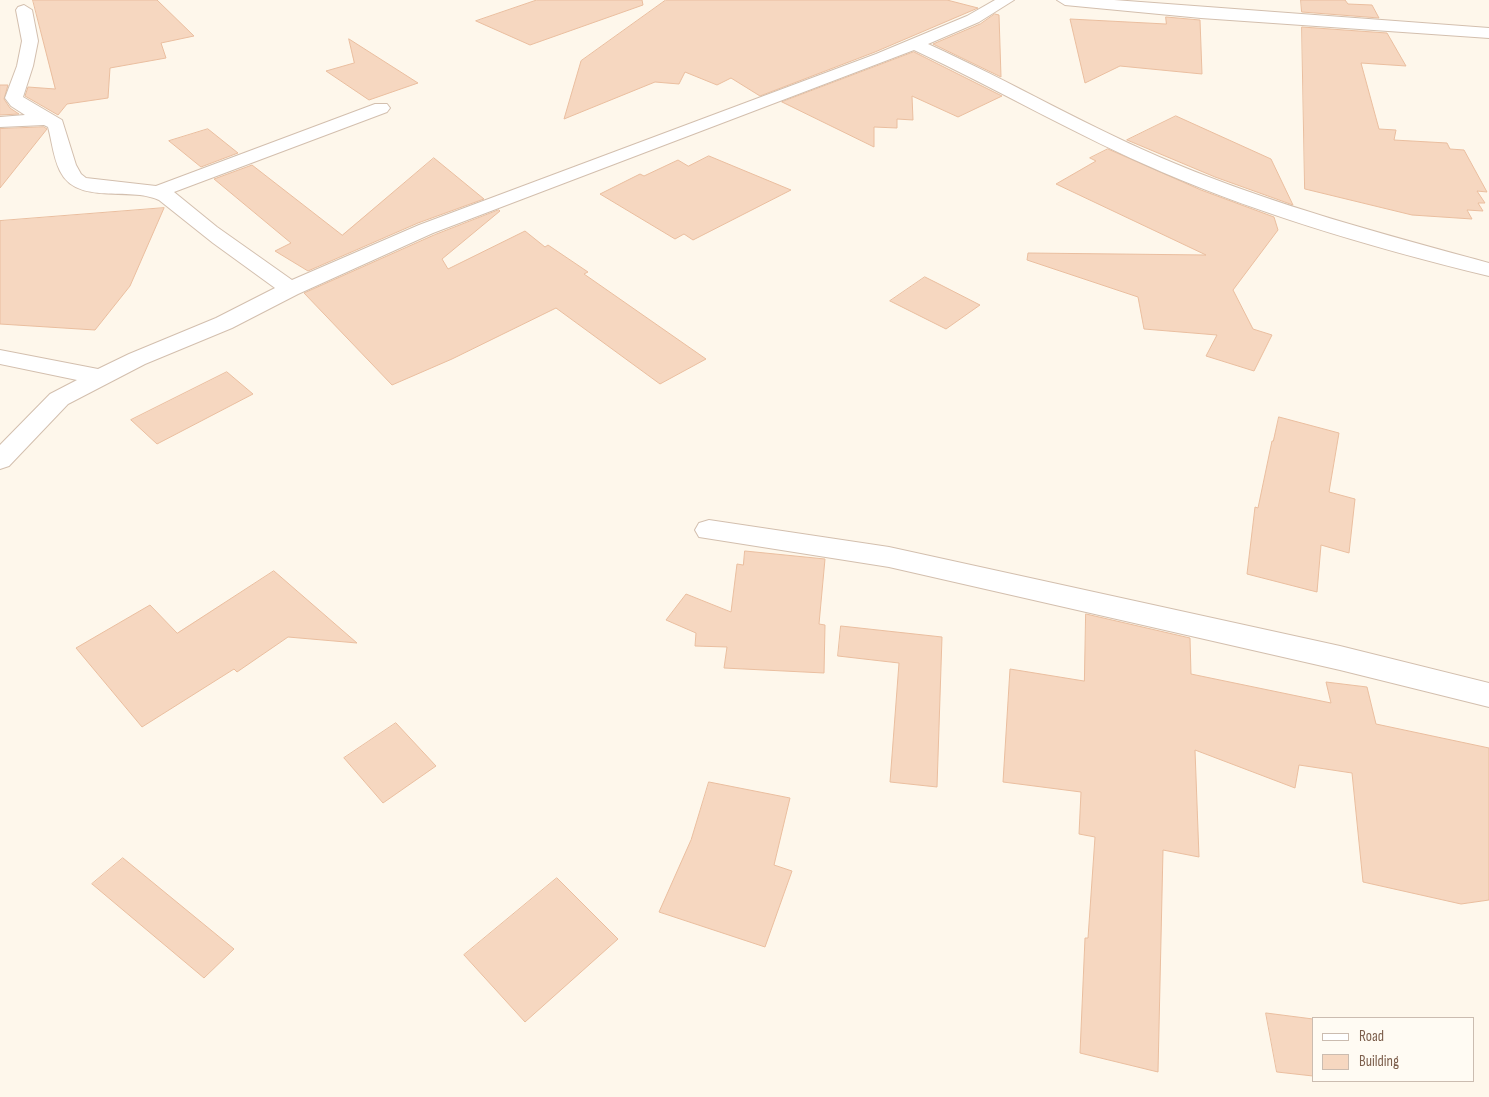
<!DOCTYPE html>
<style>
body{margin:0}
#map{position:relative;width:1489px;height:1097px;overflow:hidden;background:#fef7eb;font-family:"Sofia Sans Condensed",sans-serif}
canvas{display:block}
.legend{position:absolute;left:1312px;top:1017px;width:162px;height:65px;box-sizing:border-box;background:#fffbf3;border:1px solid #cbbcb0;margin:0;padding:6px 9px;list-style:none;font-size:15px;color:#7c5e4b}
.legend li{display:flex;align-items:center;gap:10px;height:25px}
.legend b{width:25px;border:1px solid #cbbcb0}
</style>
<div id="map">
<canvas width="1489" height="1097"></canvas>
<ul class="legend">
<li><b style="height:6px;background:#fff"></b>Road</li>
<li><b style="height:14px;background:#f6d7c0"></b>Building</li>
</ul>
</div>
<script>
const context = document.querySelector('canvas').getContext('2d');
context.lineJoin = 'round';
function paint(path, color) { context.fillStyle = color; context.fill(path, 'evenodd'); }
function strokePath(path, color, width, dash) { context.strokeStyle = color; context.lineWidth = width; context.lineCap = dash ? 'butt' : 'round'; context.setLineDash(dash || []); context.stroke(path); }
const building = new Path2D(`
 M33,0h124l37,36 -33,7 5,15 -56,10 -2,30 -41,6 -9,11 -33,-19 3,-9 27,2z
 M537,0h105l1,5 -113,40 -54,-24z
 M666,0h281l31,8 -103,44 -115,44 -29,-18 -14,7 -32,-13 -6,12 -24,-2 -91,37 17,-58z
 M1301,0h44l3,4 24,1 7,13 -77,-6z
 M995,14l4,1 2,62 -68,-33 47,-20z
 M1166,17l34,3 2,54 -82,-8 -35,17 -15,-64 96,5z
 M1302,27l85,6 19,33 -45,-3 18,66 17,1 -2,10 53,3 3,6 14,1 23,42 -10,-1 8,12h-7l5,8 -16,-1 5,9 -60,-4 -107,-26z
 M349,39l69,44 -49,17 -43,-29 28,-8z
 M914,52l88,44 -44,21 -46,-21 1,24 -16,-1v9l-23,-1v20l-92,-45z
 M0,85h8l-4,14 6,9 9,6 -19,1z
 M1176,116l95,43 22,46 -78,-28 -88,-37z
 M44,127l3,2 -47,59v-59z
 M208,129l30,24 -37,14 -32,-26z
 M1108,149l93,41 73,27 4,13 -45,60 20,39 19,6 -18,36 -48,-15 11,-21 -73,-6 -6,-32 -111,-37 1,-7 178,2 -150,-71 40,-23 -6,-3z
 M709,156l82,34 -98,50 -9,-6 -9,5 -75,-45 40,-20 4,2 34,-16 10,6z
 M434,158l50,41 -66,24 -110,48 -33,-20 16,-8 -77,-64 38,-14 90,70z
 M164,208l-34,78 -35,44 -95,-6v-103z
 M499,210l1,1 -58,48 6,10 77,-38 20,16 3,-2 40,27 -4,2 122,85 -46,25 -104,-76 -104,51 -60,26 -88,-92 130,-58z
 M925,277l12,6 43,22 -34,24 -56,-28z
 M227,372l26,22 -96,50 -26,-24z
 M1279,417l60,16 -10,59 26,7 -6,54 -28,-8 -4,47 -70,-18 8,-67 3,1 14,-67h1z
 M745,551l80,8 -6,65 6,1 -1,48 -100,-5 3,-21 -32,-1 1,-13 -30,-13 20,-26 45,18 6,-48 6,1z
 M274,571l83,72 -69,-6 -51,35 -3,-3 -92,58 -66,-79 74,-43 27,28z
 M1086,614l104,24 1,36 140,29 -5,-21 41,5 9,37 113,24v152l-28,4 -98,-22 -11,-109 -53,-8 -4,23 -100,-38 4,107 -36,-7 -5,222 -78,-19 5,-115h3l7,-101 -16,-3 2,-42 -78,-10 7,-113 74,12z
 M841,626l101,11 -5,150 -47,-5 9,-119 -61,-7z
 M396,723l40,43 -53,37 -39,-45z
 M709,782l81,16 -16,67 18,6 -27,76 -106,-35 32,-72z
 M123,858l111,91 -30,29 -112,-94z
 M557,878l61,61 -93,83 -61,-67z
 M1266,1013l47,6v57l-36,-4z`);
const minor = new Path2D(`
 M995,0h19l-35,22 -51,22c84,38 163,85 248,120 101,42 207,70 313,99v13c-111,-27 -222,-59 -327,-104 -85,-36 -164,-83 -248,-122l-481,183 -135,61 -66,34 -87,36 -77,40 -59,62 -9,3v-24l50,-51 27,-14 -77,-16v-14l98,19 31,-15 87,-36 59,-30 -62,-45 -54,-43c-30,-14 -82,6 -99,-29 -7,-14 -8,-30 -12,-44l-4,-2 -44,2v-10l25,-2 -14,-9 -6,-8 12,-32 5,-25 -6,-31 2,-3 6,-2 8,5 6,31 -5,25 -10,31 39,23 14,45 5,9 5,4 70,8 219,-82h12l3,4 -3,4 -213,80 43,35 75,53 127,-55 457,-171 91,-38z
 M1057,0h57l375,28v10l-288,-20 -136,-13z
 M709,520l180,27 451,99 149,37v24l-149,-37 -451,-103 -190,-30 -4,-7 4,-7z`);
paint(building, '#f6d7c0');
strokePath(building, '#eabe9f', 1);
strokePath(minor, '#d3bfae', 2);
paint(minor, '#fff');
</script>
